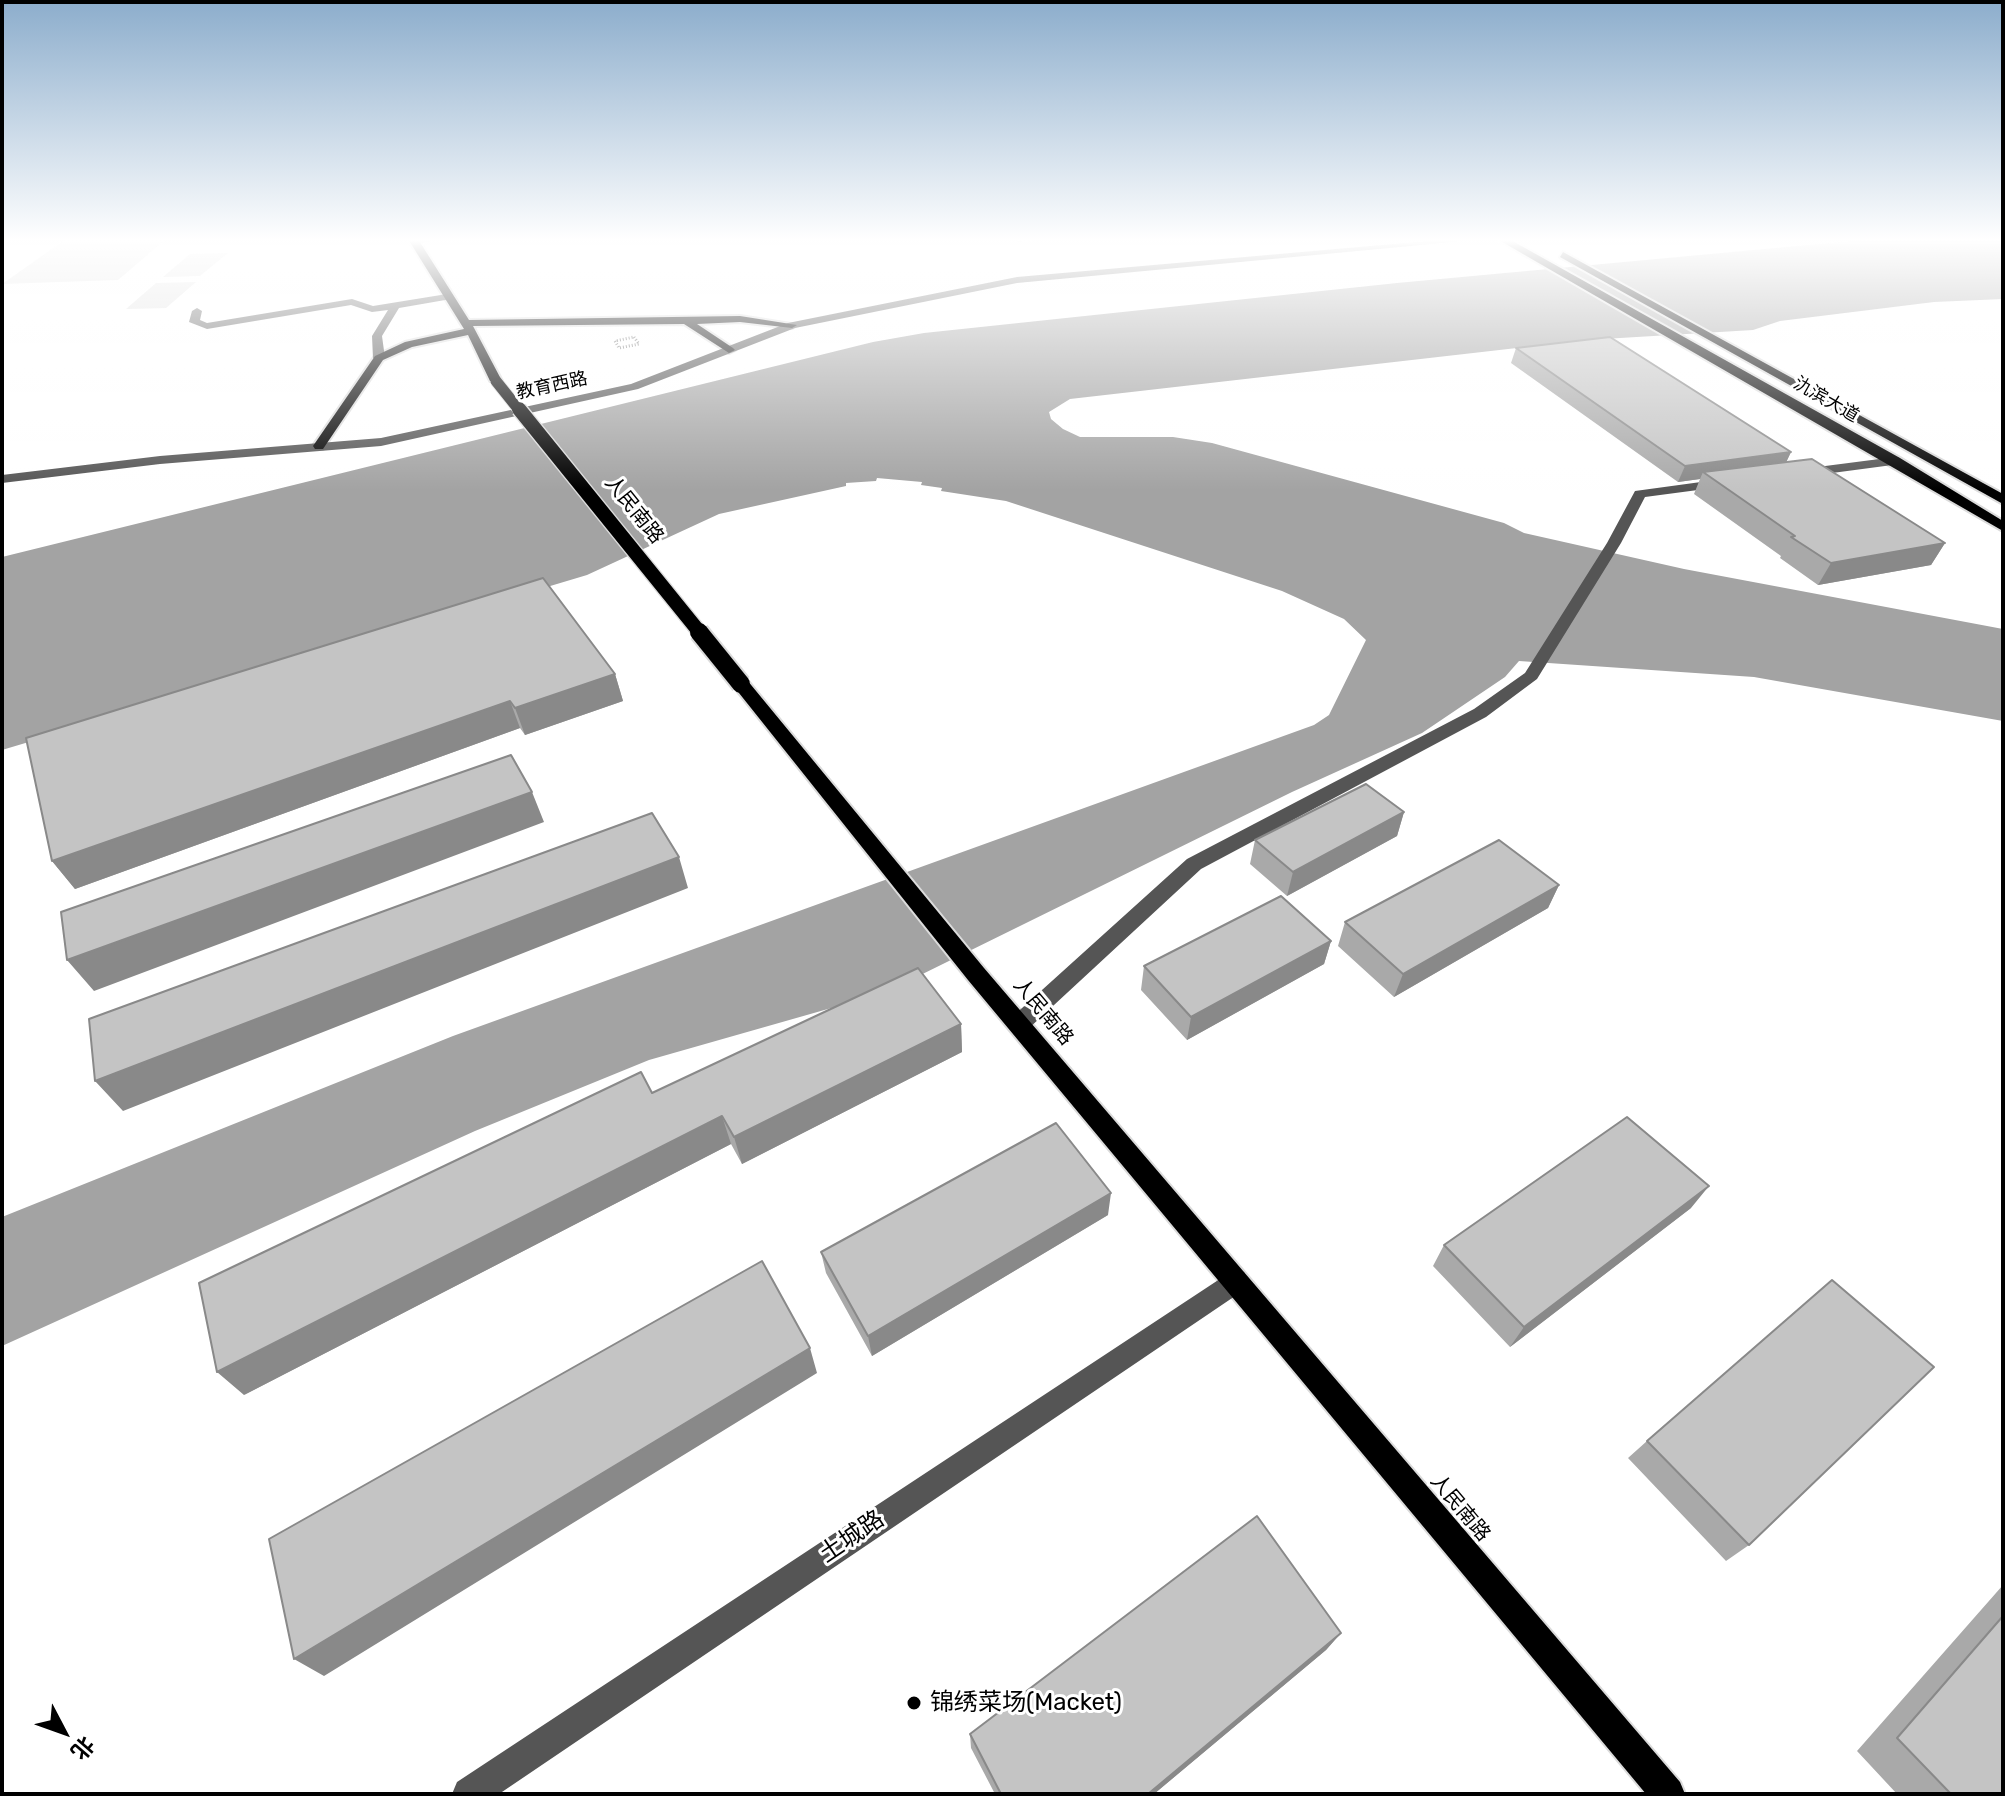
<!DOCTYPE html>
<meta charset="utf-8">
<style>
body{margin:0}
#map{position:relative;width:2005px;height:1796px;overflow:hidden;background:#fff;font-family:Rubik,"Noto Sans SC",sans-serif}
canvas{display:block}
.frame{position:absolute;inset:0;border:4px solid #000;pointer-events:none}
.north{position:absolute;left:24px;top:1692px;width:80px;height:80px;-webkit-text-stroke:6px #fff;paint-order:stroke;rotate:131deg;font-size:22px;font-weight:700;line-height:32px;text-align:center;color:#000}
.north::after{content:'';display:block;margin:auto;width:28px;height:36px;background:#000;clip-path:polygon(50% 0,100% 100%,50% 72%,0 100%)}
</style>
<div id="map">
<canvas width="2005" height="1796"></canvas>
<div class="frame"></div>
<div class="north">北</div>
</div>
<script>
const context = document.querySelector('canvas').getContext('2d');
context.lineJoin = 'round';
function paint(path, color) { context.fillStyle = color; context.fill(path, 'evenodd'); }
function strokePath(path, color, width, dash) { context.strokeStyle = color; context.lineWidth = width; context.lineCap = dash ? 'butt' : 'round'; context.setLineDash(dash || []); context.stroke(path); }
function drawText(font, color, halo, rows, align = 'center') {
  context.font = font + ' Rubik,"Noto Sans SC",sans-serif'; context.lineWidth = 6; context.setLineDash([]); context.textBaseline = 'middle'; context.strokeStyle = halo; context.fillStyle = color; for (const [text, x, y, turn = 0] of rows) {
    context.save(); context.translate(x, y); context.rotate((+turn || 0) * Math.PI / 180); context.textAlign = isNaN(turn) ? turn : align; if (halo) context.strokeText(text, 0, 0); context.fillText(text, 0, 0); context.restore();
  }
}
const green = new Path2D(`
 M66,239h100l-48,41 -116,4z
 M228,253l-28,23 -37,1 27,-23z
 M196,282l-30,26 -40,1 30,-26z`);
const water = new Path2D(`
 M1873,239h130v60l-69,3 -154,19 -27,9 -166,10 -517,59 -21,13 2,7 12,10 17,8h93l39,6 292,80 20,10 160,36 319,60v92l-249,-44 -235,-16 -14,16 -83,56 -130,59 -408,201 -235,67 -174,71 -473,215v-129l451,-181 861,-311 15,-10 37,-75 -22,-21 -62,-28 -276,-90 -65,-10 1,-3 -21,-3 1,-3 -45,-4 -1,3 -30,2v3l-127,28 -132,61 -585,175v-193l871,-215 51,-9 473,-50z`);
const path = new Path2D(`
 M634,337l5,7 -20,4 -4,-7z`);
const minor = new Path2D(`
 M415,239h36l-39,5z
 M1450,239h35l-468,44 -222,45 -157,61 -257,57 -221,18 -158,19v-8l158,-19 221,-18 250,-54 157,-61 229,-46z
 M447,294l4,5 -52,9 -17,28 3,22 -6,3 -6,-3 -1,-22 16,-26 -16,2 -21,-7 -144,24 -18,-7 3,-11 5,-3 5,3 -2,9 7,3 145,-24 21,7z
 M1895,457l5,1v6l-98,13 -7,-4 7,-4z
 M1723,479l5,1v6l-83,11 -24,46 -84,136 -51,38 -285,152 -174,161 -8,3 -8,-3 -3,-6 3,-6 176,-159 287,-150 51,-36 82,-130 28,-52z
 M1235,1269l9,3 4,9 -4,9 -745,504h-47l5,-12z`);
const major = new Path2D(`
 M408,239h10l51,81 271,-4 57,9 -5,3 -52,-6 -43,2 36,24 2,2 -6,3 -45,-29 -211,2 29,55 -2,2 -10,-2 -22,-46 -56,12 -29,13 -60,89h-8l-2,-3 62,-90 30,-14 59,-13z
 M1497,239h12l391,219 103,63v10z
 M1563,252l440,242v10l-443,-247z
 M741,679l6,1 237,288 696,814 5,12h-39l-678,-814 -233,-292v-8z`);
const majorBridgeFar2 = new Path2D(`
 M496,381l24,30`);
const majorBridgeFar1 = new Path2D(`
 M519,409l182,225`);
const majorBridge = new Path2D(`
 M699,632l42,52`);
const wall = new Path2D(`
 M1015,239h43l-41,3z
 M1516,348l275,104 -5,10 159,81 -14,22 -113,20 -38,-27 1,-2 -87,-62 6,-15 -22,3 -167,-119z
 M615,674l8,27 -98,34 -5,-7 -445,161 -23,-28 -26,-123z
 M1404,812l-7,24 -110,60 -37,-32 5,-24z
 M1559,885l-11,23 -154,89 -56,-51 7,-24z
 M1331,941l-7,23 -137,76 -46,-50 3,-24z
 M961,1024l1,28 -220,112 -11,-20 -487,251 408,-302z
 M1691,1208l-181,139 -77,-81 11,-21z
 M1108,1215l-236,141 -46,-83 -5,-21z
 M1647,1441l102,104 -23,16 -98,-103z
 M2003,1585v209h-106l-40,-43z
 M1341,1633l-15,17 -172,144h-159l-24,-46 -1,-14z`);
const shadedWall = new Path2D(`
 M1791,452l-8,17 -80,3 -3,7 -22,3 7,-16z
 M1945,543l-14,22 -113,20 13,-22z
 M615,674l8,27 -98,34 -10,-27z
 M510,701l10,27 -445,161 -23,-28z
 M532,792l12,30 -450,169 -27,-31z
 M1404,812l-7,24 -110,60 6,-24z
 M679,857l9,31 -565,223 -28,-30z
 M1559,885l-11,23 -154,89 9,-23z
 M1331,941l-7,23 -137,76 4,-23z
 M961,1024l1,28 -220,112 -8,-27z
 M722,1116l9,28 -487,251 -27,-23z
 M1709,1186l-18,22 -181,139 14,-20z
 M1111,1193l-3,22 -236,141 -4,-20z
 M810,1348l7,25 -493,303 -30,-17z
 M1341,1633l-15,17 -172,144h-6z`);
const building = new Path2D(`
 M1610,337l181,115 -106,14 -169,-118z
 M1812,459l133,84 -114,20 -40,-26 4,-1 -92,-64z
 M543,578l72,96 -100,34 -5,-7 -458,160 -26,-123z
 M511,755l21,37 -465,168 -6,-48z
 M1366,784l38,28 -111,60 -38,-32z
 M652,813l27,44 -584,224 -6,-62z
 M1499,840l60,45 -156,89 -58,-52z
 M1281,896l50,45 -140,76 -47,-51z
 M918,968l43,56 -227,113 -12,-21 -505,256 -18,-89 442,-211 11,21z
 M1627,1117l82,69 -185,141 -80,-82z
 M1056,1123l55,70 -243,143 -47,-84z
 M762,1261l48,87 -516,311 -25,-120z
 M1832,1280l102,87 -185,178 -102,-104z
 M1257,1516l84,117 -193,161h-147l-31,-60z
 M2003,1616v178h-52l-54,-56z`);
const markers = [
 [914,1703,8,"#000"]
];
const farStreetnames = [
 ["教育西路",552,386,-12],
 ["氿滨大道",1826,400,30]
];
const streetNames = [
 ["人民南路",634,510,51],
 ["人民南路",1043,1012,50],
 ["人民南路",1460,1508,50]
];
const nearStreetnames = [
 ["土城路",852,1537,-34]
];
const nearPoinames = [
 ["锦绣菜场(Macket)",930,1703]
];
paint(green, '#dcdcdc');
paint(water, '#a3a3a3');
strokePath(major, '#dbdbdb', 4);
strokePath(path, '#777', 3, [1, 2]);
paint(minor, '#555');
paint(major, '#000');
strokePath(majorBridgeFar2, '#dbdbdb', 13, []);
strokePath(majorBridgeFar1, '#dbdbdb', 17, []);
strokePath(majorBridge, '#dbdbdb', 22, []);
strokePath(majorBridgeFar2, '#000', 11);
strokePath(majorBridgeFar1, '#000', 14);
strokePath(majorBridge, '#000', 18);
paint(wall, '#a9a9a9');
paint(shadedWall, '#898989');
paint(building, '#c4c4c4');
strokePath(building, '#898989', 2);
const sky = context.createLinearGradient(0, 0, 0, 490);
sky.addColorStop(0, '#8cadcc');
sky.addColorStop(0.49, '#fff');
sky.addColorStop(1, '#ffffff00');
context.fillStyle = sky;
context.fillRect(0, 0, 2005, 490);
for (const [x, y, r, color] of markers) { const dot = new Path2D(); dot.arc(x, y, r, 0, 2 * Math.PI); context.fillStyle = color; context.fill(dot); strokePath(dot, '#fff', 3); }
drawText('18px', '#000', '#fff', farStreetnames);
drawText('20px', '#000', '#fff', streetNames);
drawText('24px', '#000', '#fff', nearStreetnames);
drawText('24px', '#000', '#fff', nearPoinames, 'left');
</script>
